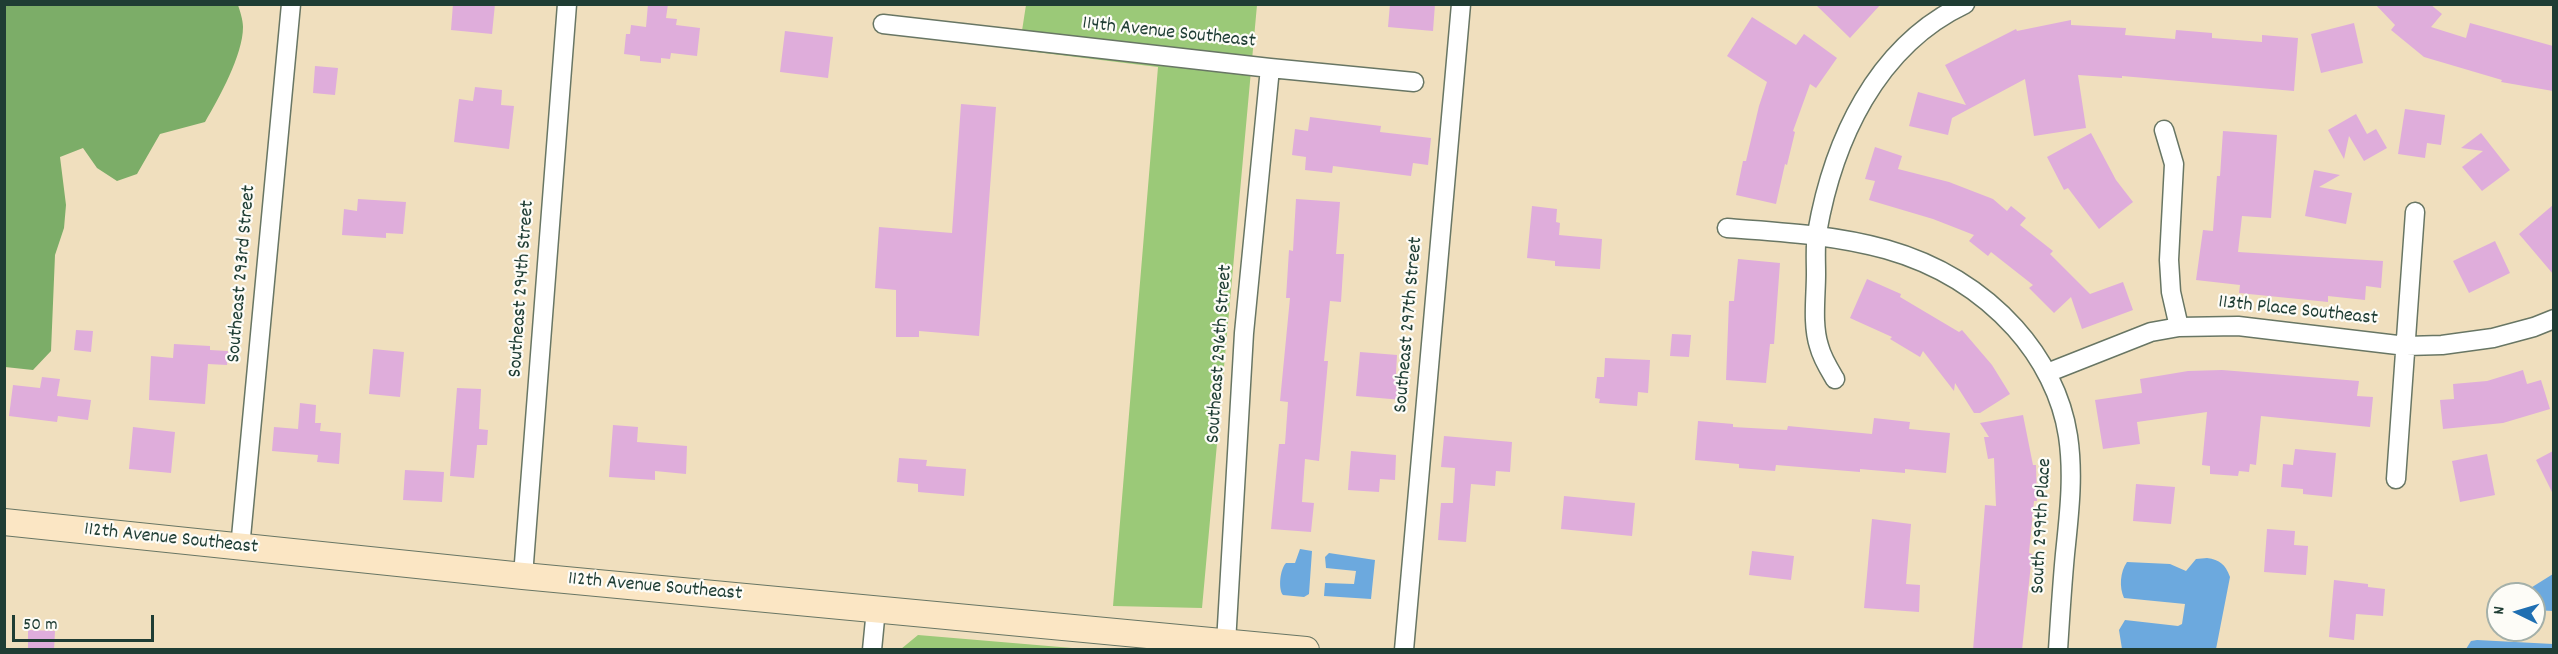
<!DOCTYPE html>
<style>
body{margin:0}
#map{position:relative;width:2558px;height:654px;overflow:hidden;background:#f0dfbe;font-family:Dekko,sans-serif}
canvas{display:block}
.frame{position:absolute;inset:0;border:6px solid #1f3d34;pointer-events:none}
.north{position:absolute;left:2486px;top:582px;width:60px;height:60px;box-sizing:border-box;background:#fdfcf7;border:2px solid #a4b0a9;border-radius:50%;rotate:275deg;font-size:16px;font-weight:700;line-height:24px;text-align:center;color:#1f3d34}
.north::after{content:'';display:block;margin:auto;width:21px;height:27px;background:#1f6fb2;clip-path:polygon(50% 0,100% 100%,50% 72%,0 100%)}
.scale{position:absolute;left:12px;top:615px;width:142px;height:27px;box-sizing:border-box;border:3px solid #1f3d34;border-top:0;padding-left:8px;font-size:18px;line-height:21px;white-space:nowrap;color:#1f3d34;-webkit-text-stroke:4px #fdfcf7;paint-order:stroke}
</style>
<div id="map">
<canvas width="2558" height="654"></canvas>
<div class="frame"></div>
<div class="north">N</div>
<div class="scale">50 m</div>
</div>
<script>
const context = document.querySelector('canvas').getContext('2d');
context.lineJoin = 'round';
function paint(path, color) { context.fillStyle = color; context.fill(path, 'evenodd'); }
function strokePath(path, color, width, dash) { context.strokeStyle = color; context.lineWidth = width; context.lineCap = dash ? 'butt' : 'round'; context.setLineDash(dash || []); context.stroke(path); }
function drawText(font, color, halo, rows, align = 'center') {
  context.font = font + ' Dekko,sans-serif'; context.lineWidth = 4.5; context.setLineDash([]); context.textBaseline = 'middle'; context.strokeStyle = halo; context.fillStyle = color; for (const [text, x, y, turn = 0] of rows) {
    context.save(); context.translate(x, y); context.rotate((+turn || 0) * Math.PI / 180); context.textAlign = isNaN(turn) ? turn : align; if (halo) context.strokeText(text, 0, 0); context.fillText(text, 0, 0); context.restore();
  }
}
const green = new Path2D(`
 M1026,5h231l-55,603 -89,-2 45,-539 -139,-17z
 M918,635l166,14h-183z`);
const forest = new Path2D(`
 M5,4l233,1c2,6 5,15 5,22 0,28 -24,71 -38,95l-45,12 -23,40 -20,7 -20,-13 -14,-20 -23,9 6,48 -2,23 -9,27 -4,96 -18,19 -28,-3z`);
const water = new Path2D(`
 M1300,549l12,2 -3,43 -5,3 -21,-2c-5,-6 -3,-26 3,-32h9z
 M1329,553l46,7 -4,39 -47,-3 1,-13 29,1 2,-13 -30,-3 -1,-11z
 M2207,558c13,2 18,6 23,19l-14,72h-94l-3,-19 6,-10 53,6 4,-2 3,-20 -61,-6c-5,-11 -4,-26 3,-36l43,2 16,7 10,-12z
 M2553,574v37l-19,-1v-16h-21l16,-5z
 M2477,640l76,4v5h-87l5,-8z`);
const building = new Path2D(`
 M453,4h42l-3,30 -41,-4z
 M648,4h20l-2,14 11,1 -1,6 24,3 -3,28 -26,-3 -1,6 -9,-1v5l-21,-2v-5l-16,-2 2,-20h4l1,-9 15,2z
 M1390,4h45l-2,27 -45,-4z
 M1815,4h66l-31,34z
 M2375,4h55l12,10 -11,13 35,11 4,-15 83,23v45l-52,-9 1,-2 -78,-23 -33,-27 4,-5z
 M1752,17l44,28 8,-11 33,24 -21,30 -6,-4 -17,47 2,1 -8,33 -2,-1 -9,40 -40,-9 7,-34h3l13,-55 8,-24 -40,-26z
 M2071,20v5l55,3 -1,7 50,4 1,-9 36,3v5l50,4v-7l36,3 -4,53 -172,-15v2l-44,-3 8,53 -52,8 -9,-57 -73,39 -4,17 -39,-9 9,-34 48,13 -21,-40 71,-36 1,2z
 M2354,23l9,40 -42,10 -10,-39z
 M785,31l48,6 -5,41 -48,-6z
 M315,66l23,2 -3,27 -22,-2z
 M475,87l27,3 -1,15 13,1 -5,43 -55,-7 5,-43 14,2z
 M961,104l35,3 -17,229 -60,-5v6h-23v-47l-21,-2 4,-61 73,6z
 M2405,109l40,6 -4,30 -14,-2 -2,15 -27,-4z
 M2356,114l11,20 9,-5 11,19 -23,13 -15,-25 -5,23 -16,-29z
 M1310,117l71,9 -1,6 51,6 -3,27 -15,-2 -2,13 -78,-10 -1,7 -27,-3 1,-13 -14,-2 3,-26 13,2z
 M2223,131l54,4 -6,83 -29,-2 -4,36 145,9 -2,27 -15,-2 -1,14 -37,-4v6l-89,-9 1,-8 -44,-5 7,-50 10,1 4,-55h3z
 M2091,133l25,47 17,22 -34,27 -31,-41 -4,2 -17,-33z
 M2481,133l29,37 -28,21 -20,-24 21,-16 -22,-3z
 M1875,147l27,9 -4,13 51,13 44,17 14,12 4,-5 15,12 -6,7 33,26 -3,3 40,40 33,-12 10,28 -51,19 -11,-32 -17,16 -25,-25 4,-3 -42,-33 -3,4 -19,-15 5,-6 -41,-16 -64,-19 6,-19 -10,-2z
 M2314,170l26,5 -21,12 33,6 -6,31 -41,-8z
 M358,199l48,3 -3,32 -17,-1v5l-44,-3 2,-26 13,2z
 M1296,199l44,3 -4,52h8l-3,48 -11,-1 -6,60h4l-9,100 -14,-2 -3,43 12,1 -3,29 -40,-3 8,-85h6l3,-42 -8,-1 10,-103h-4l3,-48 4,1z
 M2553,205v69l-34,-40z
 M1532,206l25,3 -1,13 4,1 -1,12 43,4 -2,30 -45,-3v-5l-28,-3z
 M2495,241l15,32 -41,20 -16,-32z
 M1738,259l42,4 -6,81h-4l-4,39 -40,-3 3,-79h5z
 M1867,279l34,15 -1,3 59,35 3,-2 30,35 18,29 -30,19h-6l-19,-30 -1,8 -31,-40 -3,6 -30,-18 2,-2 -42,-19z
 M76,330l17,1 -2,21 -17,-2z
 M1672,334l19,1 -2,22 -19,-1z
 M174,344l36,2v4l18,1 -1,14 -19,-1 -3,40 -56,-4 2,-44 22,2z
 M373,349l31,3 -4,45 -31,-3z
 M1360,352l37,3 -1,19 8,1 -2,25 -46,-4z
 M1605,358l45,2 -2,33 -10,-1 -1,14 -38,-3 1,-4 -5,-1 2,-21h7z
 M2222,370l137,11 -2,15 16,1 -3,30 -109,-11 -5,49 -6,-1 -1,8 -10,-1 -1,5 -28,-2v-8l-8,-1 5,-53 -70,10 3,22 -37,5 -8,-49 47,-7 -2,-14 48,-8z
 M2523,370l4,14 14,-4 9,29 -47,14 -60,6 -3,-29 14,-1 -1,-15 34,-3z
 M42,377l18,2 -3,17 34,4 -3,20 -30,-4 -1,6 -48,-6 4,-31 27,3z
 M457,388l24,1 -2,40 9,1 -1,15h-10l-3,33 -24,-2z
 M300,403l16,2 -1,18h6l-1,8 21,2 -2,31 -22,-2 1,-7 -46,-4 2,-24 24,2z
 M2023,415l10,50h3l1,36h-3l-5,52 3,1 -10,96h-49l12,-145 11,1 -2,-48 -6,1 -4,-22h5l-9,-14z
 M1874,418l36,4 -1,7 41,4 -4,40 -41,-4v4l-45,-4v3l-84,-7 -1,6 -36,-3v-4l-44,-4 3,-39 35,3v3l54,3 1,-4 84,8z
 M613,425l25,2 -1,15 50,4 -1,28 -31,-3v9l-46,-3z
 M133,427l42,5 -4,41 -42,-4z
 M1444,436l68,6 -2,30 -14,-1 -1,15 -24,-2 -5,58 -28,-2 3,-37h12l2,-35 -14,-1z
 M2295,449l41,4 -4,44 -29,-3v-5l-22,-2 2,-23 10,1z
 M1351,451l45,4 -1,25 -15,-1 -1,13 -31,-2z
 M2553,451v43l-17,-34z
 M2487,454l8,41 -35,7 -8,-41z
 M899,458l28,2 -1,6 40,3 -2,27 -46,-4v-8l-21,-2z
 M405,470l39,2 -2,30 -39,-2z
 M2136,484l39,3 -4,37 -38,-3z
 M1564,496l71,7 -3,33 -71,-7z
 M1872,519l39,5 -5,60 14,1 -1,27 -55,-4z
 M2267,529l28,2 -1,14 14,1 -2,29 -42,-3z
 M1752,551l42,5 -3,24 -42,-5z
 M2334,580l34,4v3l17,2 -2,27 -27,-2 -2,26 -25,-3z
 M28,630l27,1 -1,19h-26z`);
const street = new Path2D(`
 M883,24l387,44 144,14
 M2164,130l10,34 -5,96 2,32 8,35
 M1727,228c110,8 209,13 288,100 27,30 47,68 53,108 6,40 1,79 -3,118 -3,32 -5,64 -7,96
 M2047,373l104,-41 28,-5 59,-1 168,20 36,-1 51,-7 41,-11 20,-8
 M1835,379c-6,-10 -13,-21 -16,-33 -7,-22 -3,-49 -3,-72 0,-14 -1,-28 1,-41 16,-92 59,-187 148,-229
 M2396,479l19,-267
 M240,548l51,-544
 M523,576l44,-572
 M1226,643l18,-310 26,-265
 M872,650l4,-41
 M1404,650l57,-646`);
const secondary = new Path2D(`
 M4,522l519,54 783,74`);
const streetNames = [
 ["114th Avenue Southeast",1169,34,6],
 ["Southeast 293rd Street",243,274,-85],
 ["Southeast 294th Street",523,289,-86],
 ["113th Place Southeast",2298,312,6],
 ["Southeast 297th Street",1410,325,-85],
 ["Southeast 296th Street",1221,354,-86],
 ["South 299th Place",2043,526,-87],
 ["112th Avenue Southeast",171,540,6],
 ["112th Avenue Southeast",655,588,5]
];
paint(green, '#9bc978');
paint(forest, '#7cad68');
paint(water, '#6ca9de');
paint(building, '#dfaddb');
strokePath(street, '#687664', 21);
strokePath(secondary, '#687664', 28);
strokePath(street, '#fff', 18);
strokePath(secondary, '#fbe6c4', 26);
drawText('20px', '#1f3d34', '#fdfcf7', streetNames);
</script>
